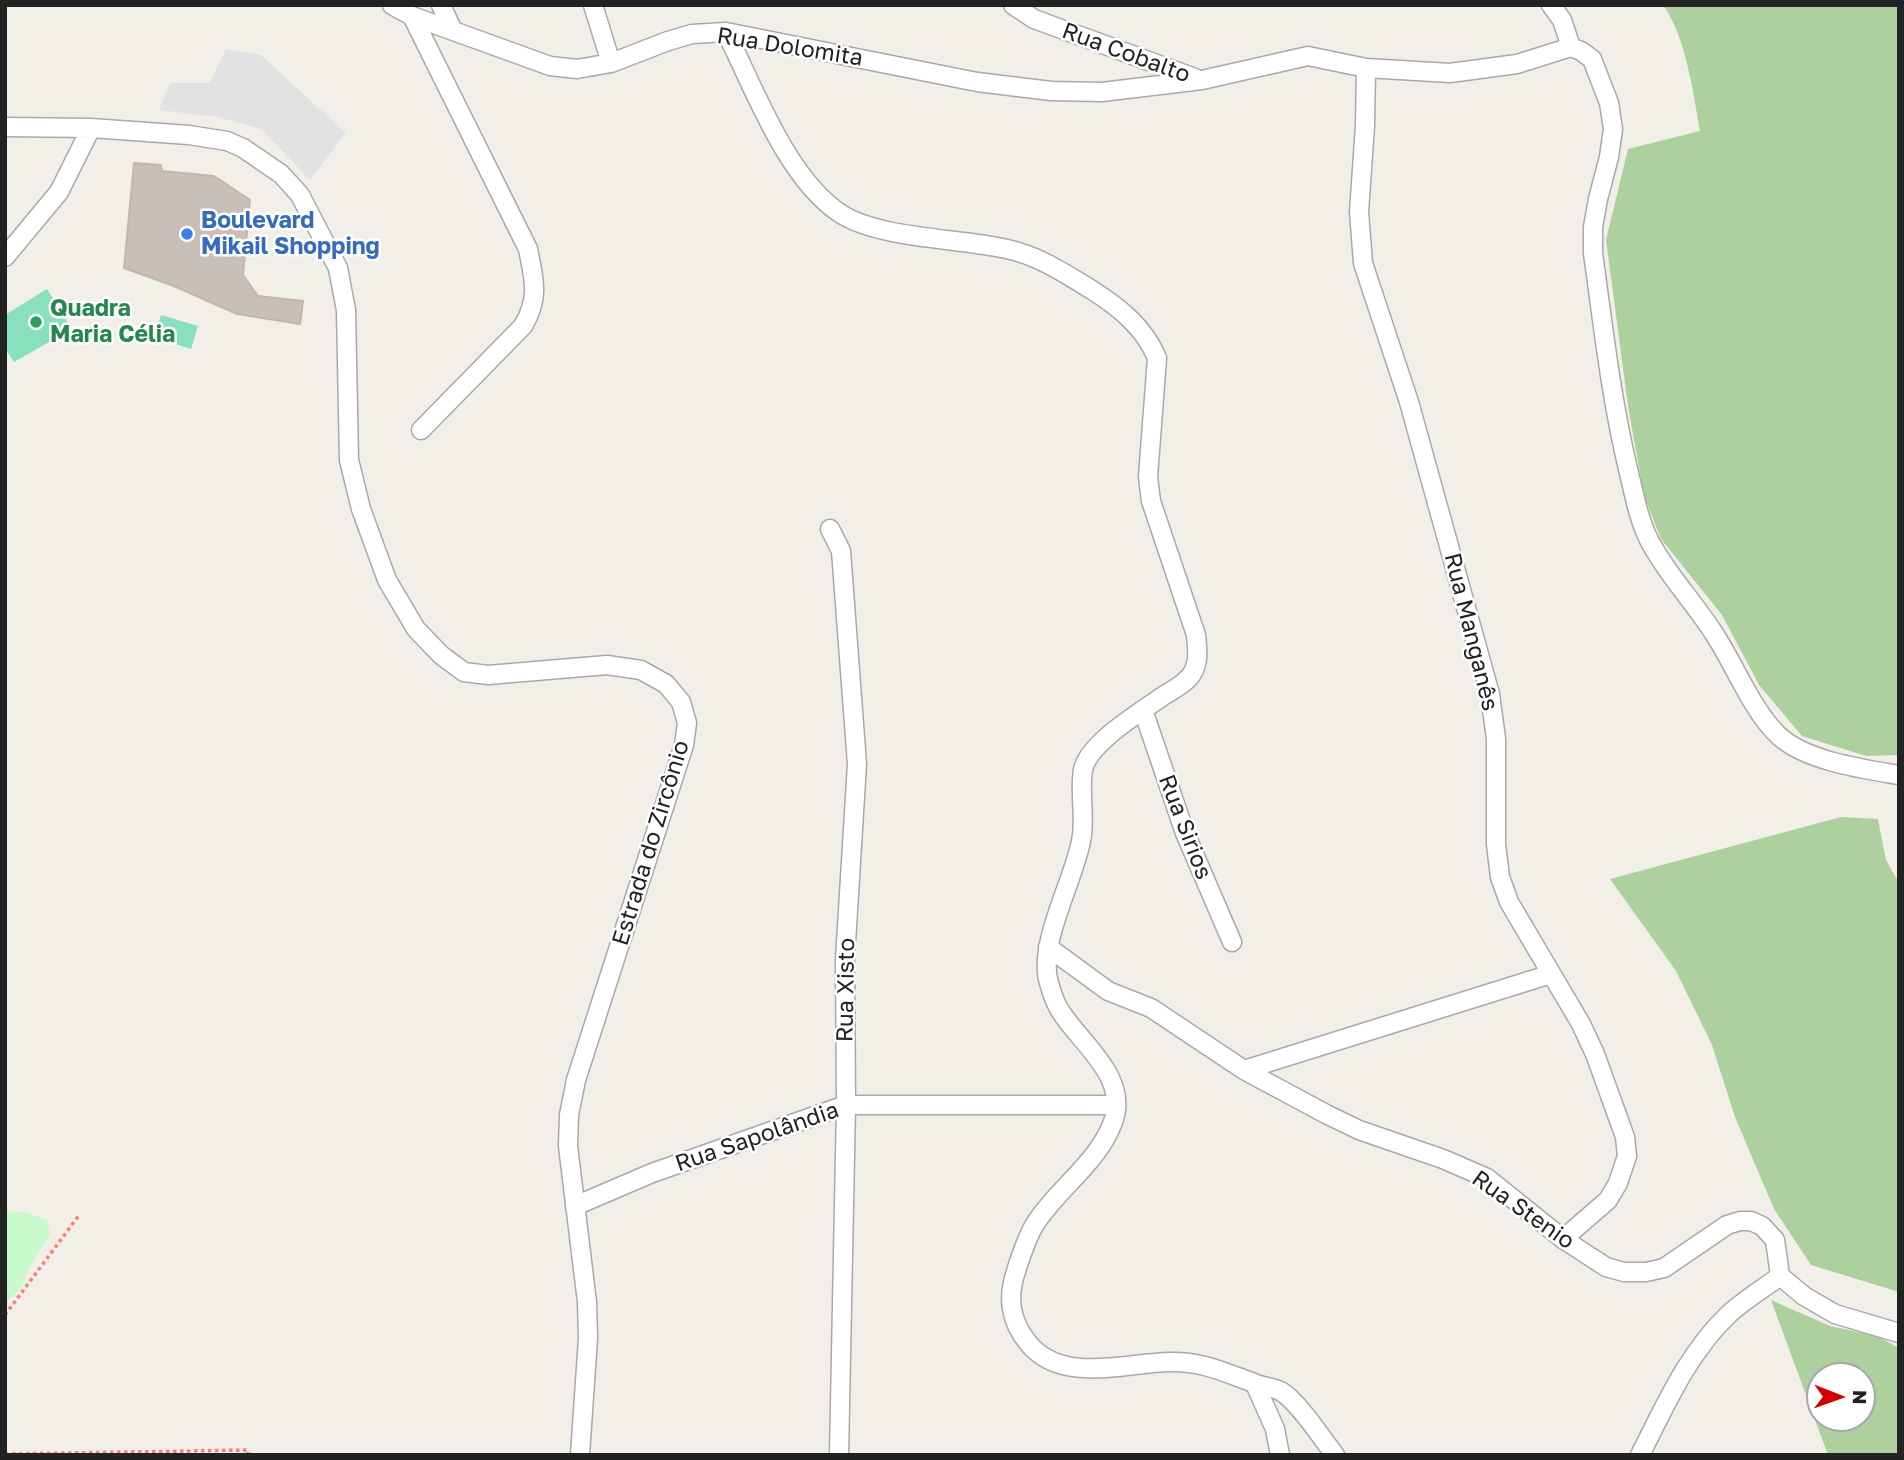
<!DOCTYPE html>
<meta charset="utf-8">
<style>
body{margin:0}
#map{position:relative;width:1904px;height:1460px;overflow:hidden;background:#f2efe9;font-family:"Golos Text",sans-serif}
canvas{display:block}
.frame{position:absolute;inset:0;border:7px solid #222;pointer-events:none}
.north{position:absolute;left:1806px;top:1362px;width:70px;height:70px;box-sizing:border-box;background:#fff;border:2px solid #a7a7a7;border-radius:50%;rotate:91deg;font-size:19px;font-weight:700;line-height:28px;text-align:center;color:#222}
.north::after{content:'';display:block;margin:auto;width:24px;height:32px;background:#d40000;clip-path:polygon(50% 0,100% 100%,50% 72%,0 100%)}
</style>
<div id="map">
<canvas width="1904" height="1460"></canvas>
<div class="frame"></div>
<div class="north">N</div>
</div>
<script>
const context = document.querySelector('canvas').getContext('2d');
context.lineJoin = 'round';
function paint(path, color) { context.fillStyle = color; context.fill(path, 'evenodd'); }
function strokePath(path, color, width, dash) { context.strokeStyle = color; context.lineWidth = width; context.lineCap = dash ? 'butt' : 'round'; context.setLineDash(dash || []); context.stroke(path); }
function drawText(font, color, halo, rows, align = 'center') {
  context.font = font + ' "Golos Text",sans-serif'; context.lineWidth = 5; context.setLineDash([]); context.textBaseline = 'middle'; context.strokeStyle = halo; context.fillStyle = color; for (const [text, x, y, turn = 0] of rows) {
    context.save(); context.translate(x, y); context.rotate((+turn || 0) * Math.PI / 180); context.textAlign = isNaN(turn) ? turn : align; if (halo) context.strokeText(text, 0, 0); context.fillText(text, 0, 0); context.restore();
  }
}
const forest = new Path2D(`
 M1663,5h236v750l-33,1 -64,-20 -43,-51 -37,-70 -61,-76 -17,-43 -16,-90 -22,-166 22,-91 72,-18c-7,-39 -14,-94 -37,-126z
 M1841,817l37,2 8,41 13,23v409l-88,-27 -37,-56 -39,-92 -23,-72 -36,-74 -66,-92z
 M1771,1300l59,26 47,10 22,12v107h-71zM1820,1376h42v42h-42z`);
const park = new Path2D(`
 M5,1211l20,1 22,8 3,14 -22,36 -6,17 -17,17z`);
const pitch = new Path2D(`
 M47,289l25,40 -58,33 -9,-14v-33z
 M161,315l37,11 -7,23 -37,-12z`);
const parking = new Path2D(`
 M226,49l35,6 85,78 -36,47 -49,-51 -44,-12 -58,-7 11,-27h40z`);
const building = new Path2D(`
 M134,163l27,2 1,6 52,5 36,24 -7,75 15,21 45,5 -3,23 -63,-10 -63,-28 -50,-18z`);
const path = new Path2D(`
 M5,1315l75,-101
 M5,1454l243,-4v5`);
const minor = new Path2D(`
 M392,5l20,11 138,50 27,3 34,-6 57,-22 24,-7 34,-2 251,50 74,9 51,1 100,-12 106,-24 58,12 84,5 67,-9 54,-17 10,4 11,8 17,44 4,26 -4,28 -11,42 -5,28v26c10,72 18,145 35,216 6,24 10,49 21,71 17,33 44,61 64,92 21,31 39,79 66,104 27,25 84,33 120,39
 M441,5l12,26
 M593,5l18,58
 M1013,5l21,14 161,59
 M1551,5l11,15 9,27
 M412,16l116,233c6,30 12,49 -5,77l-102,104
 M726,32c28,56 61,147 115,182 40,25 118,24 166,35 32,7 57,24 85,41 28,18 52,37 65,68l-9,119 3,24 45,134c1,12 3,24 -2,35 -5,12 -20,19 -31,26 -22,16 -75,47 -80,74 -4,23 3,48 -2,71 -7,39 -44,104 -32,142 3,11 7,23 14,32 21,31 66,64 50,107 -15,41 -55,66 -78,102 -8,13 -13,29 -18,44 -10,28 -8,52 12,76 33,40 96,19 140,18 33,-1 54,10 85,21 8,4 20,4 28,9 17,11 39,45 53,63
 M1366,68l-1,58 -6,86 4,51 46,139 81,292 6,45v105l4,33 9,25 72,122 14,30 30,83 2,19 -9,27 -10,17 -45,39
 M5,127l86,1 98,7 38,6 16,7 38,26 19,21 38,73 8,42 3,150 12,49 26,71 29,49 25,26 23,17 24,3 119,-10 34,5 25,14 15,18 6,21 -3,22 -108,335 -7,35 -1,31 19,156 1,36 -8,117
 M5,257l54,-65 32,-64
 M830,529l11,22 16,213 -12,195 1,146 -7,350
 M1143,710l42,123 47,109
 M1048,947l60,44 43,17 93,62 82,44 33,16 84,29 44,19 76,61 43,28 18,5h22l18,-4 63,-43 13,-4h11l11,5 13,14 5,36 24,20 31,18 64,19
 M1244,1070l307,-96
 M575,1206l77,-33 194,-68h269
 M1255,1384l20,45 5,26
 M1640,1455c25,-49 48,-102 88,-140 16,-15 35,-26 52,-39`);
const markers = [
 [187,234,7,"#3f7fe0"],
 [36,322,7,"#2e9e5b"]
];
const streetNames = [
 ["Rua Dolomita",790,47,9],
 ["Rua Cobalto",1126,53,20],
 ["Rua Manganês",1471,632,76],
 ["Rua Sirios",1185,827,69],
 ["Estrada do Zircônio",651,843,-73],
 ["Rua Xisto",846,990,-89],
 ["Rua Sapolândia",757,1137,-19],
 ["Rua Stenio",1523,1210,35]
];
const shopNames = [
 ["Boulevard",201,221],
 ["Mikail Shopping",201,247]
];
const leisureNames = [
 ["Quadra",50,309],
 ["Maria Célia",50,335]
];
paint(forest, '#add19e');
paint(park, '#c8facc');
paint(pitch, '#88e0be');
paint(parking, '#e2e2e2');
paint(building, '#c7bfb8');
strokePath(building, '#c4b6ab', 2);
strokePath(minor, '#a9a9a9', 21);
strokePath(path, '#fa8072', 3.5, [3.5, 3.5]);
strokePath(minor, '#fff', 18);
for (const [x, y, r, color] of markers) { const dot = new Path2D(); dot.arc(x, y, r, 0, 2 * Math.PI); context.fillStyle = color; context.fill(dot); strokePath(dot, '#fff', 2.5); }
drawText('23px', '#222', '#fff', streetNames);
drawText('bold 23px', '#366cbe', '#fff', shopNames, 'left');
drawText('bold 23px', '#27864d', '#fff', leisureNames, 'left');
</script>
